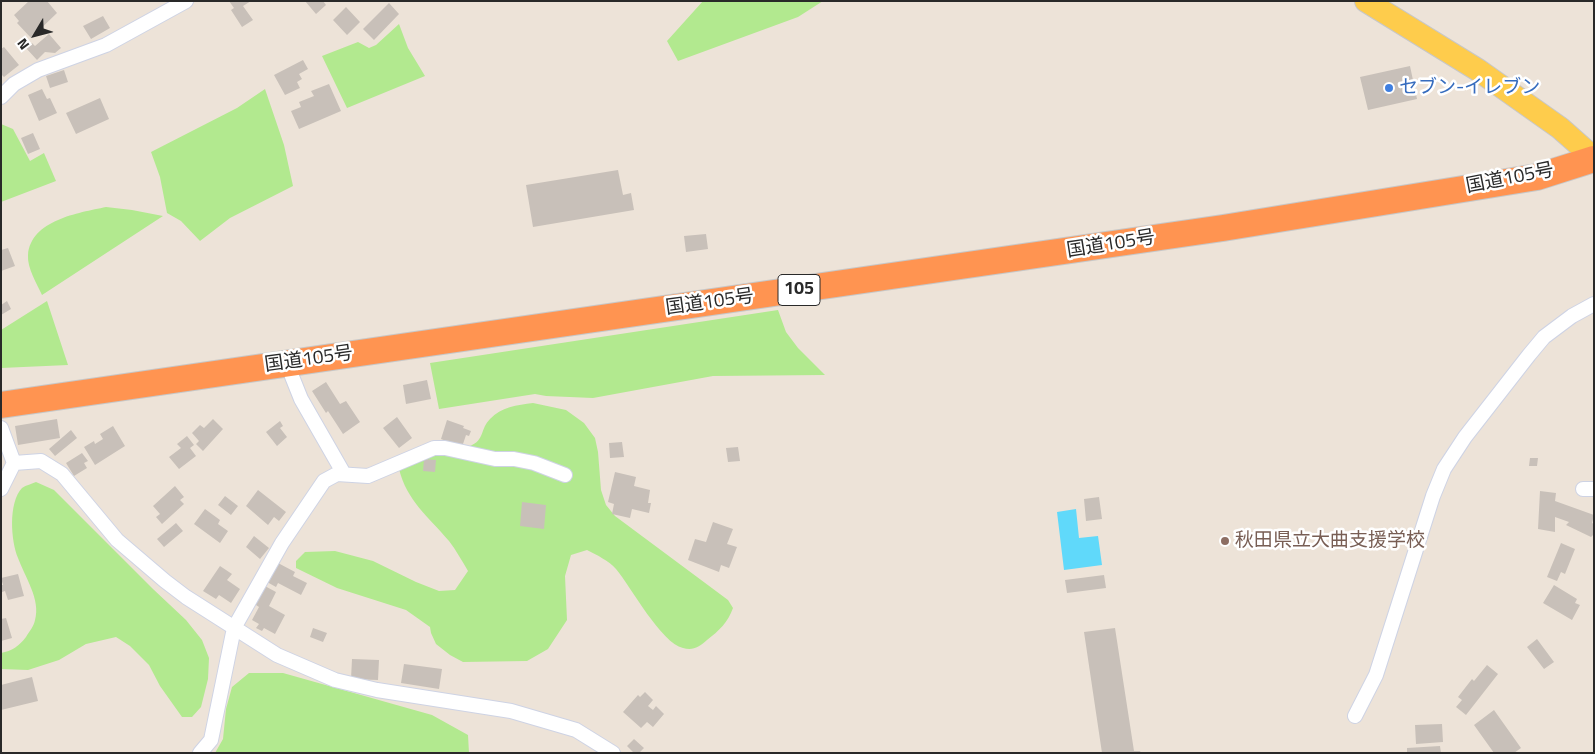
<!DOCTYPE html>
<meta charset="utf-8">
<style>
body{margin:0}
#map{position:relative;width:1595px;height:754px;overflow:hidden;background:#ede3d8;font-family:"Titillium Web",sans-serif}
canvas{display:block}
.frame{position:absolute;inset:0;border:2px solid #292929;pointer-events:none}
.north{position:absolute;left:10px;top:10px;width:50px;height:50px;-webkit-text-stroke:4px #fff;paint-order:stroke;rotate:233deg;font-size:14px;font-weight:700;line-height:20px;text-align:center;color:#292929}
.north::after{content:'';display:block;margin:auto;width:18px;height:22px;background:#292929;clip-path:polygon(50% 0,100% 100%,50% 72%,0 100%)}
</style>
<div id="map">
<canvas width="1595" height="754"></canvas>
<div class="frame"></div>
<div class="north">N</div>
</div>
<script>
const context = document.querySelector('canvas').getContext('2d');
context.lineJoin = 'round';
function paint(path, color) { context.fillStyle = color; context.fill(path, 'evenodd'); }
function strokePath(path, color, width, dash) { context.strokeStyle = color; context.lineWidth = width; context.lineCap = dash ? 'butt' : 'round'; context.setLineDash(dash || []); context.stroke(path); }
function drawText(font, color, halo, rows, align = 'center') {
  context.font = font + ' "Titillium Web","Noto Sans JP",sans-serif'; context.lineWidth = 5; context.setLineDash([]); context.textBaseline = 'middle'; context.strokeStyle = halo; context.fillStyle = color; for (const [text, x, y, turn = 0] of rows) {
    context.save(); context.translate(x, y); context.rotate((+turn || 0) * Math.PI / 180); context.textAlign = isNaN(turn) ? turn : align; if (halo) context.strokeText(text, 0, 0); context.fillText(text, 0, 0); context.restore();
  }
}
const green = new Path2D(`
 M703,1h120l-25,16 -120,44 -11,-20z
 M399,24l9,24 17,28 -78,32 -25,-52 36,-14 11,6 7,-3z
 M265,89l19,56 9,41 -63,32 -30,23 -19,-20 -14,-8 -7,-36 -9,-25 86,-44z
 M1,124l12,5 17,32 14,-8 12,28 -55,21z
 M106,207l26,3 31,6 -121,79c-5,-11 -15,-27 -14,-40 3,-35 50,-42 78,-48z
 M47,301l21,64 -67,3v-38z
 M778,310l8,22 12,16 27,27 -112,1 -120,22 -47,-2 -11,-2 -96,15 -9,-46z
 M533,403l33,7 18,13 11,15 3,14 3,38 5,15 9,11 113,84 5,8c-5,14 -14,23 -26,32 -8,7 -14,11 -24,8 -22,-5 -52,-61 -67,-79 -7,-8 -19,-14 -29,-19l-16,5 -6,21 2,44 -19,29 -21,12 -64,1 -13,-7 -14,-11 -5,-11 -1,-6 -24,-17 -69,-22 -41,-20v-7l9,-9 30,-1 38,10 43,21 23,9 16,-1 13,-19c-6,-10 -12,-21 -19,-30 -21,-25 -42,-40 -50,-72l3,-10 68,-13c15,-6 10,-17 20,-27 11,-12 27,-14 43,-16z
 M36,482l18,8 99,99 33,31 16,20 7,18 -1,21 -7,28 -9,10h-10l-22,-31 -11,-21 -19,-19 -14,-9 -30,7 -27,16 -31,10 -27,-1v-16c11,-2 18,-7 25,-16 3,-5 8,-11 9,-17 6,-20 -10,-43 -17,-62 -7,-17 -10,-55 4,-70 4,-3 10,-4 14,-6z
 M249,673h34l149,42 36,20 1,18h-254l8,-14 3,-30 6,-22z`);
const water = new Path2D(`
 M1076,509l3,29 19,-2 4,29 -38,5 -7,-58z`);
const building = new Path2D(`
 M29,1h18l10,12 -26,25 -14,-15 2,-2 -5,-6z
 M229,1h22l-8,5 10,14 -11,7 -11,-17 3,-2z
 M305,1h18l3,4 -10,9z
 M389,3l10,11 -25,26 -11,-11z
 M346,7l14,15 -13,13 -14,-15z
 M103,16l7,12 -19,11 -8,-13z
 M49,34l12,14 -6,5 -10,-1 -8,8 -11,-12 6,-5 3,3z
 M4,47l15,18 -15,12 -3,-3v-25z
 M303,60l5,9 -9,5 3,5 -5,3 3,6 -15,7 -11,-20z
 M1410,66l7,33 -49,11 -8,-33z
 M64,70l4,12 -18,6 -4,-12z
 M329,84l12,27 -42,18 -8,-18 10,-4 -2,-5 15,-6 -3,-5z
 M42,89l5,10 3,-1 7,15 -18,8 -11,-26z
 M100,98l9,21 -33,15 -10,-21z
 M33,133l7,16 -12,5 -7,-16z
 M618,170l5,25 8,-2 3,17 -101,17 -7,-42z
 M706,234l2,15 -22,3 -2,-16z
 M8,248l7,18 -14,5v-21z
 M7,301l4,8 -10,6v-10z
 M427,380l4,19 -25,5 -3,-19z
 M326,382l14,22 6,-3 14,21 -17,12 -15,-23 -2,2 -14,-22z
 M397,417l15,21 -13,10 -16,-20z
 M57,419l3,19 -42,7 -3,-19z
 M213,419l10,10 -20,22 -7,-7 3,-3 -7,-8 8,-8 4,3z
 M447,420l17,6 -1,2 8,3 -2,5 -3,-1 -4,12 -21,-8z
 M280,421l3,5 -3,2 7,9 -10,9 -11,-14z
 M113,426l12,20 -30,19 -11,-18 10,-6 1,3 8,-5 -3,-5z
 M71,430l6,8 -22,18 -6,-7z
 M187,436l7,9 -4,3 6,8 -17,13 -10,-12 12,-9 -4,-4z
 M622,442l2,15 -14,1 -1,-15z
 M738,447l2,14 -12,1 -2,-14z
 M82,453l6,8 -4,2 3,5 -13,8 -8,-13z
 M1530,458h8l-1,8h-8z
 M424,459l12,1 -1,12 -12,-1z
 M615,472l21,5 -2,9 16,4 -2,13h3l-2,10 -17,-4 -2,9 -18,-4 2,-10 -6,-2z
 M175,486l9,11 -4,3 4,4 -22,20 -6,-7 4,-3 -7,-8z
 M258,490l28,22 -7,9 -5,-4 -6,8 -22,-19z
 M1540,491l16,2 -1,8 39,14 -2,8 2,1v10l-3,3 -25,-12 3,-3 -14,-5v15l-17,-3z
 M225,496l13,10 -7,9 -13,-10z
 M1099,497l3,22 -16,2 -2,-22z
 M522,502l24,3 -2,24 -24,-3z
 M205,509l15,11 -2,4 10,7 -8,12 -26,-19z
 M713,522l20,7 -6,15 10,3 -8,21 -8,-3 -2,7 -31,-12 7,-21 11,3z
 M176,523l7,8 -19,16 -7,-8z
 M254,536l15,12 -9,11 -14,-12z
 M1561,543l14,6 -10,25 -4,-2 -4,9 -10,-4z
 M278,563l17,9 -2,4 14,7 -6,12 -23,-12 -2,4 -9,-5z
 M220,566l12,8 -5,6 13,9 -9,14 -12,-8 -3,4 -13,-8z
 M18,574l6,22 -16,4 -3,-9 -3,1 -1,-7h2l-2,-7z
 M1104,575l2,13 -39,5 -2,-13z
 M263,585l13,7 -7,14 16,9 -10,19 -11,-6 -2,3 -6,-3 3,-4 -7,-4 7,-13 -6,-4z
 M1554,585l23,14 -2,4 5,2 -8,15 -29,-17z
 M6,618l6,20 -11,3v-22z
 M313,628l14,5 -4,9 -13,-5z
 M1115,628l19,123h6l1,2h-39l-18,-121z
 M1537,639l17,23 -10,7 -17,-22z
 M352,659l27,1 -1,20 -27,-1z
 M404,664l38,5 -3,20 -38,-6z
 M1487,665l11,9 -32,41 -10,-8 6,-7 -4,-3 14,-18 2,2z
 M32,677l6,24 -37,9v-25z
 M645,692l8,8 -5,6 5,4 3,-4 8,8 -11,13 -6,-5 -6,6 -18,-16 15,-17 2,2z
 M1494,710l27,38 -7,5h-20l-20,-28z
 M1442,724l1,18 -27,2 -1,-19z
 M634,739l10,9 -5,5h-5l-7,-7z
 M1440,746l1,7h-34v-5z`);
const street = new Path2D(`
 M1,97l13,-13 24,-14 68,-25 80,-44
 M287,364l14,35 43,75
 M1,428l13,35 27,-2 21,13 55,66 48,41 21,16 91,58 58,25 42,10 134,21 65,19 37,23
 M1,489l13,-26
 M1583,489h11
 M1355,716l21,-41 57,-179 11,-27 21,-32 64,-82 15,-18 28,-21 22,-12
 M200,753l11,-13 23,-112 48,-85 42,-62 13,-7 31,2 66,-28h11l50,11h19l20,4 31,12`);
const primary = new Path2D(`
 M1366,1l112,69 82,58 34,30`);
const highway = new Path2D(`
 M1,405l1222,-177 314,-51 57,-18`);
const markers = [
 [1389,88,5,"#3f7fe0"],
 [1225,541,5,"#8d6e63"]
];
const shields = [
 [799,290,42]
];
const shieldNames = [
 ["105",799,290]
];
const shopNames = [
 ["セブン-イレブン",1399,88]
];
const streetNames = [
 ["国道105号",1510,179,-11],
 ["国道105号",1111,245,-9],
 ["国道105号",710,303,-8],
 ["国道105号",309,360,-8]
];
const educationNames = [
 ["秋田県立大曲支援学校",1235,541]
];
paint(green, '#b2e98f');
paint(water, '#60d9fa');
paint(building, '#c8c0b9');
strokePath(street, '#ced3e4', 16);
strokePath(primary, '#c7c7c7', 24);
strokePath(highway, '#c7c7c7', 28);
strokePath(street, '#fff', 14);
strokePath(primary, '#fecc4c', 22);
strokePath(highway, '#ff9451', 26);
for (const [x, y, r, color] of markers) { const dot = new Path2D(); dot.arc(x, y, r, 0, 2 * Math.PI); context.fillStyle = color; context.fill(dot); strokePath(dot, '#fff', 2); }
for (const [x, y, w] of shields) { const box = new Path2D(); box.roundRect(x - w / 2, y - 15.5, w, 31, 4); context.fillStyle = '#fff'; context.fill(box); strokePath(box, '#292929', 1); }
drawText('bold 18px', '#292929', null, shieldNames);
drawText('19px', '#366cbe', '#fff', shopNames, 'left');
drawText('19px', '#292929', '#fff', streetNames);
drawText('19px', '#785e54', '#fff', educationNames, 'left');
</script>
